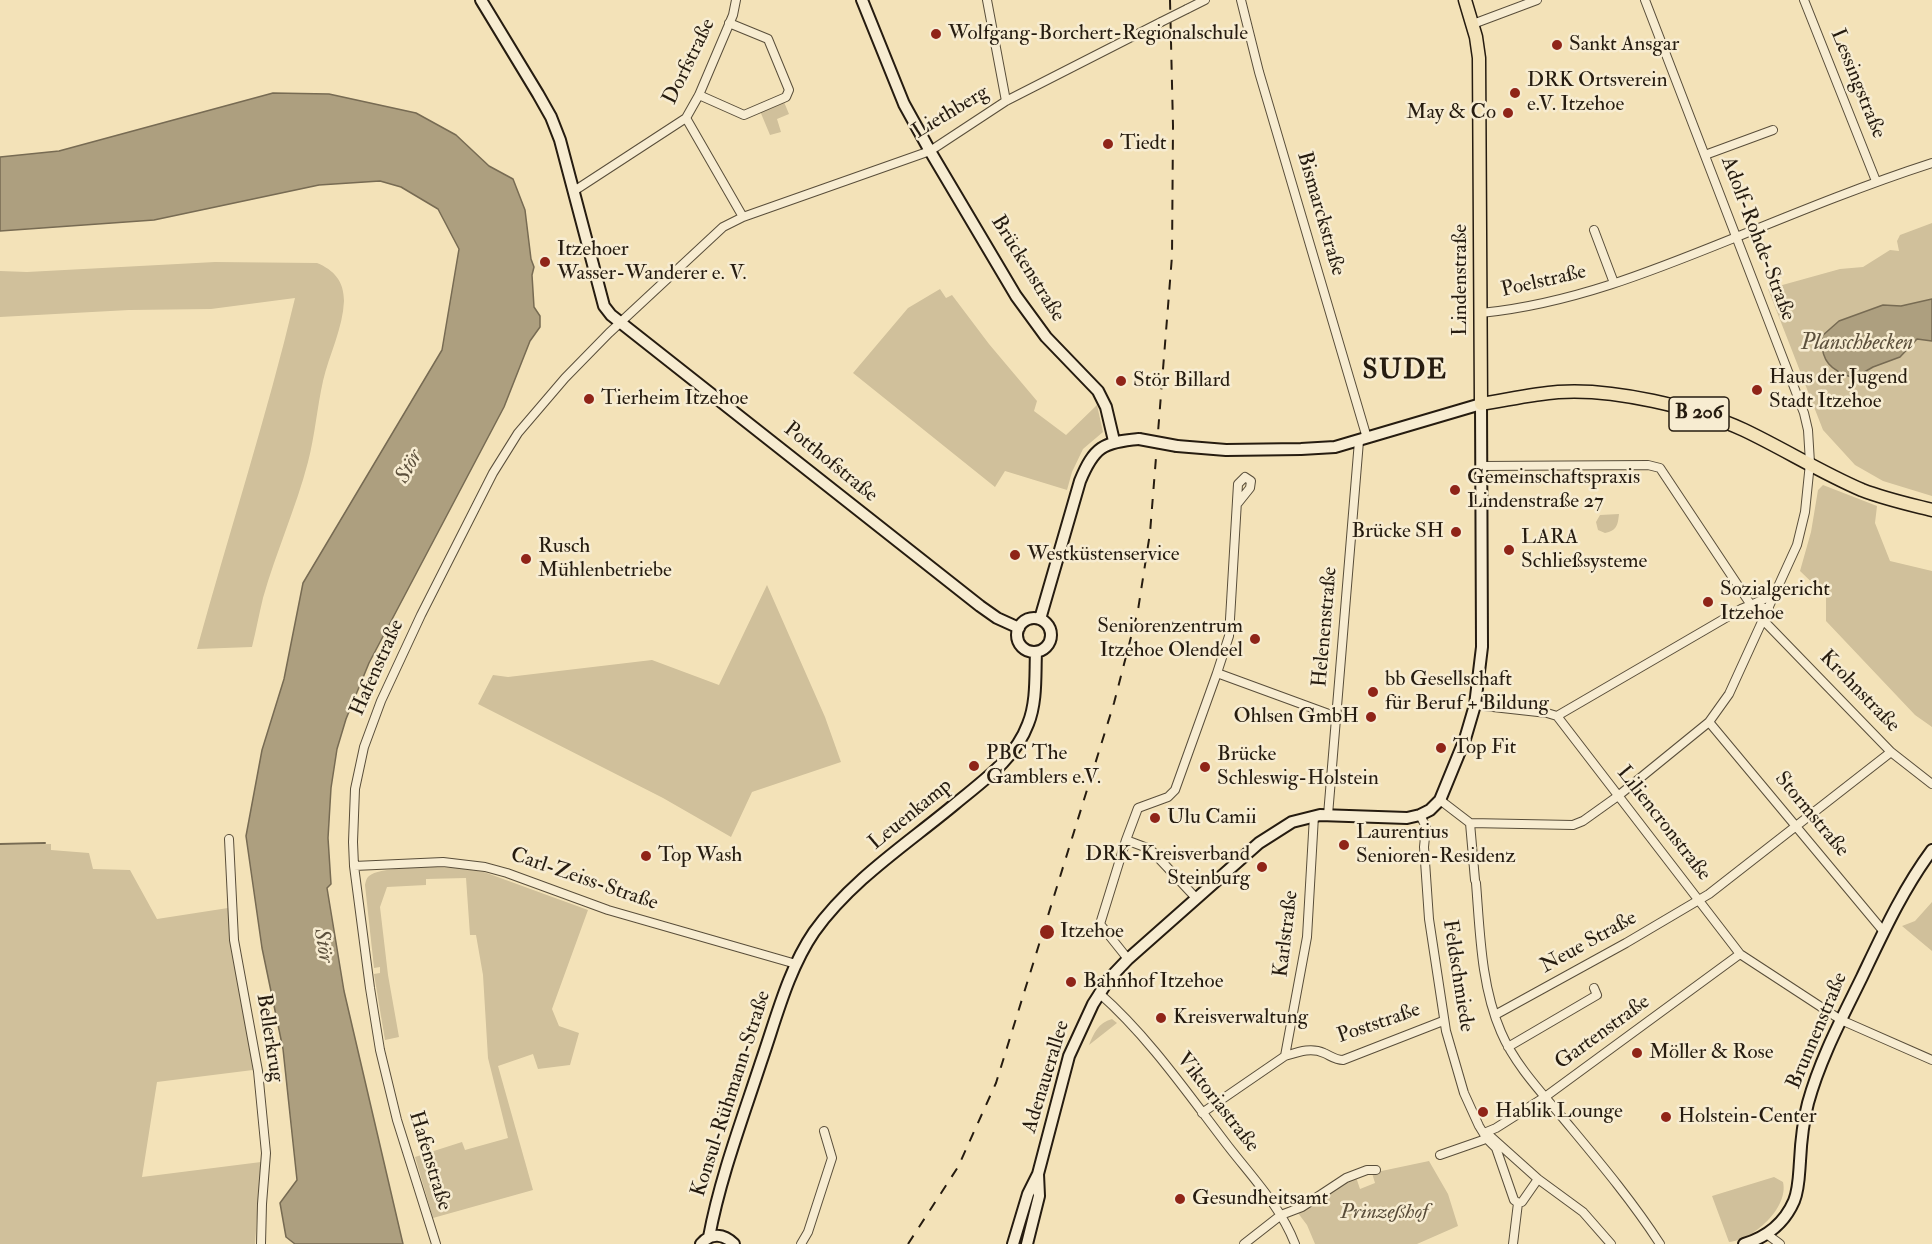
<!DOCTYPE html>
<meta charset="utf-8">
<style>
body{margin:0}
canvas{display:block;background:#f3e2b8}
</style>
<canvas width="1932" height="1244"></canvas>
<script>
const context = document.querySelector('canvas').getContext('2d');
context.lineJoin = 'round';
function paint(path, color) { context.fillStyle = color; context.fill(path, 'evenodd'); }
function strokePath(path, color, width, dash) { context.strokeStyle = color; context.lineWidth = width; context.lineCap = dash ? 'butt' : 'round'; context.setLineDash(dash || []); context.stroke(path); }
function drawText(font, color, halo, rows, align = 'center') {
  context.font = font + ' "IM FELL Double Pica",serif'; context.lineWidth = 5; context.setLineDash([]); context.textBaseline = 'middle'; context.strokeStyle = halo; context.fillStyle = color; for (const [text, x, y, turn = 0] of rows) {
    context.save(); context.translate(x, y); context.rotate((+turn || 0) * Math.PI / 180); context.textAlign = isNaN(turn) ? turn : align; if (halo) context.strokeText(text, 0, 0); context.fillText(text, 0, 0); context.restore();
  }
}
const green = new Path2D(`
 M784,102l5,12 -12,5 4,13 -11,3 -10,-24z
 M1932,223v76l-31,7 -18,-1 -10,4 -19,69 19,-11 27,-10 17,-18 15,2v155l-49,-15 -28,-16 -32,-35 -55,-141 72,-20 23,-2 27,-17 9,1 -2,-10 3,-6z
 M215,262l102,1c17,7 27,18 27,38 -1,27 -15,54 -21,80 -6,27 -8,54 -15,81 -12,46 -32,90 -45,136 -4,16 -7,33 -11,49l-55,2c32,-117 70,-233 98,-351l-84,11 -82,1 -129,7v-46l27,1z
 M940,289l6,9 6,-3 37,49 48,57 -3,10 32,24 31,-30 6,27 -20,17 -11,23 -5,18 -62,-19 -10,16 -142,-114 55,-65z
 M1823,485l54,21 -2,17 15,38 42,10v156l-17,-12 -89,-94v-25l-26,-25 11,-39 7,-42z
 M1619,514c-1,10 -2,17 -14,19l-7,-3 -2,-8 4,-7z
 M767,585l58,132 16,45 -89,30 -21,45 -68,-39 -185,-94 15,-29 15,2 144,-17 67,25z
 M51,844v6l38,3 4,16 37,1 27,49 71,-11 25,162 -96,12 -15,95 119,-15 -6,82h-255v-399z
 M433,867l24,1 27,4 104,38 -36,99 7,17 20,7 -9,32 -32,4 -5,-15 -35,12 35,124 -100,28 -18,-61 47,-15 3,8 43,-12 -20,-80 -5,-83 -7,-40h-6l-4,-57 -40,1v6l-39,2 -7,20 8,68 11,62 -14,3 -11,-66 6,-1v-6l-6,1 -9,-83c1,-4 1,-6 4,-9 11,-9 49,-8 64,-9z
 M1932,902v49l-30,-25 13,-5z
 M1112,1019l5,4 -28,22c5,-12 9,-22 23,-26z
 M1429,1161l19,33 10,32 -41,18h-102l-8,-19 -9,-12 58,-36 4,12 15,-6 -3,-10z
 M1774,1177l9,5c6,26 -30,58 -54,60l-17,-46z`);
const water = new Path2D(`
 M273,93l56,1 87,19 40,22 33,31 24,13 12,31 6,49 3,8 -2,8 2,32 6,9v11l-10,14 -26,66 -135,256 -23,56 -9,30 -6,39 -3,50 3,46 -4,4 17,103 59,253h-108l-9,-7 -6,-34 17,-23 -14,-131 -21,-101 -16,-112 16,-86 22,-71 19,-96 139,-233 17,-101 -21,-40 -37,-22 -21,-6 -61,4 -165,35 -154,11v-74l59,-6z
 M1932,299v42l-15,-2 -17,18 -27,10 -19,11c-23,-7 -34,-17 -32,-42l17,-15 44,-16 18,1z`);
const stream = new Path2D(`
 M0,844l45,-1`);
const street = new Path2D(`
 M987,0l19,101
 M1241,0l18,72 108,366
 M1804,0l72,181
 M1187,9l18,-9
 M1473,24l64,-24
 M699,95l45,20 42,-18 3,-7 -21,-51 -39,-16
 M686,118l57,99 187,-66 76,-50 155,-79
 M1705,155l68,-25
 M574,191l112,-73 13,-23 34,-80 3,-15
 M1594,230l20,53
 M1481,313c91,-9 174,-43 258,-77 64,-26 128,-52 193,-73
 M1481,466l167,-1 12,3 91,137 24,-11
 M1764,621l127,131 41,32
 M1217,673l12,-37 9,-152 7,-7 6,4 -1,7 -12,15
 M1475,705l72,8 10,3 184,-107 10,-4 18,4
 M1557,716l183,238 101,66 91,40
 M1709,722l175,210
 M1440,800l30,23 103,2 10,-4 35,-25 91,-74 20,-28 68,-149 8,-33 5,-49 -2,-33 -4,-17 -159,-413
 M1328,815l31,-374
 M1420,815l6,12 -2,20 5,72 17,112 18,62 15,33 8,13 9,9 18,52 4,3 -5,41
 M1470,823l5,57
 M229,839l5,101 24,131 8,82 -4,51 -1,40
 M1126,840l12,-32 30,-11 7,-7 42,-117 120,44
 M354,866l89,-4 42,5 22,6 101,37 188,54
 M1476,883c4,49 5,103 25,149 13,31 39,59 61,85 34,41 69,82 98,127
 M1128,959l-28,-35 26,-84 24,9 46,49
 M1099,993c50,44 89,101 129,153 24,31 53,61 67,98
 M1495,1015l131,-72 83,-49 182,-142
 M1508,1047l89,-52 -3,-7
 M1285,1056l22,-119 7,-121
 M1202,1113l83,-57c13,-4 26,-9 39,-3 7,3 11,7 19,7l100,-39
 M1484,1133l12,-5 49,-31 195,-143
 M1490,1136l48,43 45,33 28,32
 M1440,1155l43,-15 3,-4
 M1518,1203l4,-1 16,-23
 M1768,1235l12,9
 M436,1244l-39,-124 -17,-70 -10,-62 -16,-122 -1,-24 2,-53 9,-42 17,-46 40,-86 72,-142 25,-40 47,-55 44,-45 114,-106 20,-10
 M801,1244l7,-12 24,-74 -8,-27
 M1244,1244l37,-29 21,-8 44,-29 21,-8h9`);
const secondary = new Path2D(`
 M481,0l57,94 13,23 9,23 44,166 7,9 369,291 17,12 22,10
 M862,0l42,104 26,47 86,145 30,41 52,54 8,16 8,34
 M1017 635a17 17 0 1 1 34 0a17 17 0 1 1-34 0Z
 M1040,619l40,-138c14,-34 23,-39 59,-42
 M709,1237c11,-59 33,-117 52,-175 15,-43 27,-92 53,-130 37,-52 93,-88 141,-128 29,-24 60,-45 73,-80 9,-22 7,-49 8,-72
 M701,1244c10,-12 23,-10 33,0
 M1013,1244l15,-50 10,-20 31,-118 24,-52 16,-25 19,-20 131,-116 33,-21 28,-7 87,3 13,-3 10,-5 10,-10 25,-61 10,-34 7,-58 -1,-243 -146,43 -34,2 -75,1 -49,-4
 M1027,1244l12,-48 -1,-22
 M1744,1244c23,-7 40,-20 50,-43 5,-12 5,-27 6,-40 1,-20 3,-39 8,-58 12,-44 34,-85 54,-126 21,-44 41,-88 70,-127`);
const primary = new Path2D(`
 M1465,0l11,37 3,21 2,346c26,-4 51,-10 77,-12 55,-4 136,15 186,38 40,19 78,43 118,60 23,9 46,14 70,20`);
const rail = new Path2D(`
 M908,1244l50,-77 38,-84 118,-380 24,-93 12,-77 22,-277 1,-130 -3,-126`);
const streetBridge = new Path2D(`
 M1161,22l26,-13`);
const secondaryBridge = new Path2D(`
 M1139,439l38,7`);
const markers = [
 [936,34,6,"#8f2418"],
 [1557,45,6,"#8f2418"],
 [1515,93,6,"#8f2418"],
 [1508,113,6,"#8f2418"],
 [1108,144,6,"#8f2418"],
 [545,262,6,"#8f2418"],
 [1121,381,6,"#8f2418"],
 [1757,390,6,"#8f2418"],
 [589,399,6,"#8f2418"],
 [1455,490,6,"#8f2418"],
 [1456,532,6,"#8f2418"],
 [1509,550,6,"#8f2418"],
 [1015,555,6,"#8f2418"],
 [526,559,6,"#8f2418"],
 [1708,602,6,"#8f2418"],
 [1255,639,6,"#8f2418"],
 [1373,692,6,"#8f2418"],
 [1371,717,6,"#8f2418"],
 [1441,748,6,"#8f2418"],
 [974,766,6,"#8f2418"],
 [1205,767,6,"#8f2418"],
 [1155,818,6,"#8f2418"],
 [1344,845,6,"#8f2418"],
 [646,856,6,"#8f2418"],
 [1262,867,6,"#8f2418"],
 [1047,932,8,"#8f2418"],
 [1071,982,6,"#8f2418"],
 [1161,1018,6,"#8f2418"],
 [1637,1053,6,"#8f2418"],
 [1483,1112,6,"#8f2418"],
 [1666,1117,6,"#8f2418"],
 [1180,1199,6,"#8f2418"]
];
const shields = [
 [1699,414,60]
];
const shieldNames = [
 ["B 206",1699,414]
];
const poiNames = [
 ["Wolfgang-Borchert-Regionalschule",948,34],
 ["Sankt Ansgar",1569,45],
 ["DRK Ortsverein",1527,81],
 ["e.V. Itzehoe",1527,105],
 ["May & Co",1496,113,"right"],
 ["Tiedt",1120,144],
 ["Itzehoer",557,250],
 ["Wasser-Wanderer e. V.",557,274],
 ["Haus der Jugend",1769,378],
 ["Stadt Itzehoe",1769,402],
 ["Stör Billard",1133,381],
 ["Tierheim Itzehoe",601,399],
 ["Gemeinschaftspraxis",1467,478],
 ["Lindenstraße 27",1467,502],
 ["Brücke SH",1444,532,"right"],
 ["LARA",1521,538],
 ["Schließsysteme",1521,562],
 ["Rusch",538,547],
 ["Mühlenbetriebe",538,571],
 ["Westküstenservice",1027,555],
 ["Sozialgericht",1720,590],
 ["Itzehoe",1720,614],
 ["Seniorenzentrum",1243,627,"right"],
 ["Itzehoe Olendeel",1243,651,"right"],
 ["bb Gesellschaft",1385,680],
 ["für Beruf + Bildung",1385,704],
 ["Ohlsen GmbH",1359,717,"right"],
 ["Top Fit",1453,748],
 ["PBC The",986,754],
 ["Gamblers e.V.",986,778],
 ["Brücke",1217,755],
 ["Schleswig-Holstein",1217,779],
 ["Ulu Camii",1167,818],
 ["Laurentius",1356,833],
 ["Senioren-Residenz",1356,857],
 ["DRK-Kreisverband",1250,855,"right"],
 ["Steinburg",1250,879,"right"],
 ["Top Wash",658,856],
 ["Itzehoe",1060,932],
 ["Bahnhof Itzehoe",1083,982],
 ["Kreisverwaltung",1173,1018],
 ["Möller & Rose",1649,1053],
 ["Hablik Lounge",1495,1112],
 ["Holstein-Center",1678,1117],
 ["Gesundheitsamt",1192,1199]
];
const streetNames = [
 ["Dorfstraße",690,62,-64],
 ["Lessingstraße",1857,84,68],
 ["Liethberg",951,113,-31],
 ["Bismarckstraße",1320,214,74],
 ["Adolf-Rohde-Straße",1757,239,69],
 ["Brückenstraße",1027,269,58],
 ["Lindenstraße",1461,280,-90],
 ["Poelstraße",1544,282,-13],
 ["Potthofstraße",830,463,39],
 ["Helenenstraße",1326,627,-85],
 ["Hafenstraße",378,668,-66],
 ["Krohnstraße",1859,692,46],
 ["Leuenkamp",911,815,-39],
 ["Stormstraße",1811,815,50],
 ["Liliencronstraße",1663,824,52],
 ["Carl-Zeiss-Straße",584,880,19],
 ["Karlstraße",1287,934,-83],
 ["Neue Straße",1589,943,-29],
 ["Feldschmiede",1457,976,81],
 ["Poststraße",1379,1024,-19],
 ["Brunnenstraße",1818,1031,-67],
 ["Gartenstraße",1603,1033,-36],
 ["Bellerkrug",269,1038,81],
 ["Adenauerallee",1047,1077,-73],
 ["Konsul-Rühmann-Straße",732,1094,-72],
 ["Viktoriastraße",1217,1103,52],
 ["Hafenstraße",429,1161,73]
];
const parkNames = [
 ["Prinzeßhof",1384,1213]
];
const waterNames = [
 ["Planschbecken",1857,344],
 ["Stör",410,467,-62],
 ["Stör",322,946,80]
];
const districtNames = [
 ["SUDE",1405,372]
];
paint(green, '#d0c09b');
paint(water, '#ad9f7f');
strokePath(water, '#776b53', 1.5);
strokePath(stream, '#776b53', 2);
strokePath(street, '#594e3a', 10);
strokePath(secondary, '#261c10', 14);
strokePath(primary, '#261c10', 15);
strokePath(street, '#f7ecd1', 8);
strokePath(secondary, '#f7ecd1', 10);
strokePath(primary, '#f3e2b8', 12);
strokePath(rail, '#261c10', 2, [10, 10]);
strokePath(streetBridge, '#594e3a', 10, []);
strokePath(secondaryBridge, '#261c10', 14, []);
strokePath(streetBridge, '#f7ecd1', 8);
strokePath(secondaryBridge, '#f7ecd1', 10);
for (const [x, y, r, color] of markers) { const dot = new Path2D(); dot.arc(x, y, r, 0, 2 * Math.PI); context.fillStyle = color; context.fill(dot); strokePath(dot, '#f7ecd1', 2); }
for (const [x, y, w] of shields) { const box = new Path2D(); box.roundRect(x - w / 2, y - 17, w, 34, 4.5); context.fillStyle = '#f7ecd1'; context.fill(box); strokePath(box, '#261c10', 1.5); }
drawText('bold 20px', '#261c10', null, shieldNames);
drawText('21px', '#261c10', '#f7ecd1', poiNames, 'left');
drawText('21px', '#261c10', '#f7ecd1', streetNames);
drawText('italic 21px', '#594d3a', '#f7ecd1', parkNames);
drawText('italic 22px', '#5c503c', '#f7ecd1', waterNames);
context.letterSpacing = '1.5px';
drawText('bold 27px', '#261c10', '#f7ecd1', districtNames);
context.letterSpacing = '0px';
</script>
